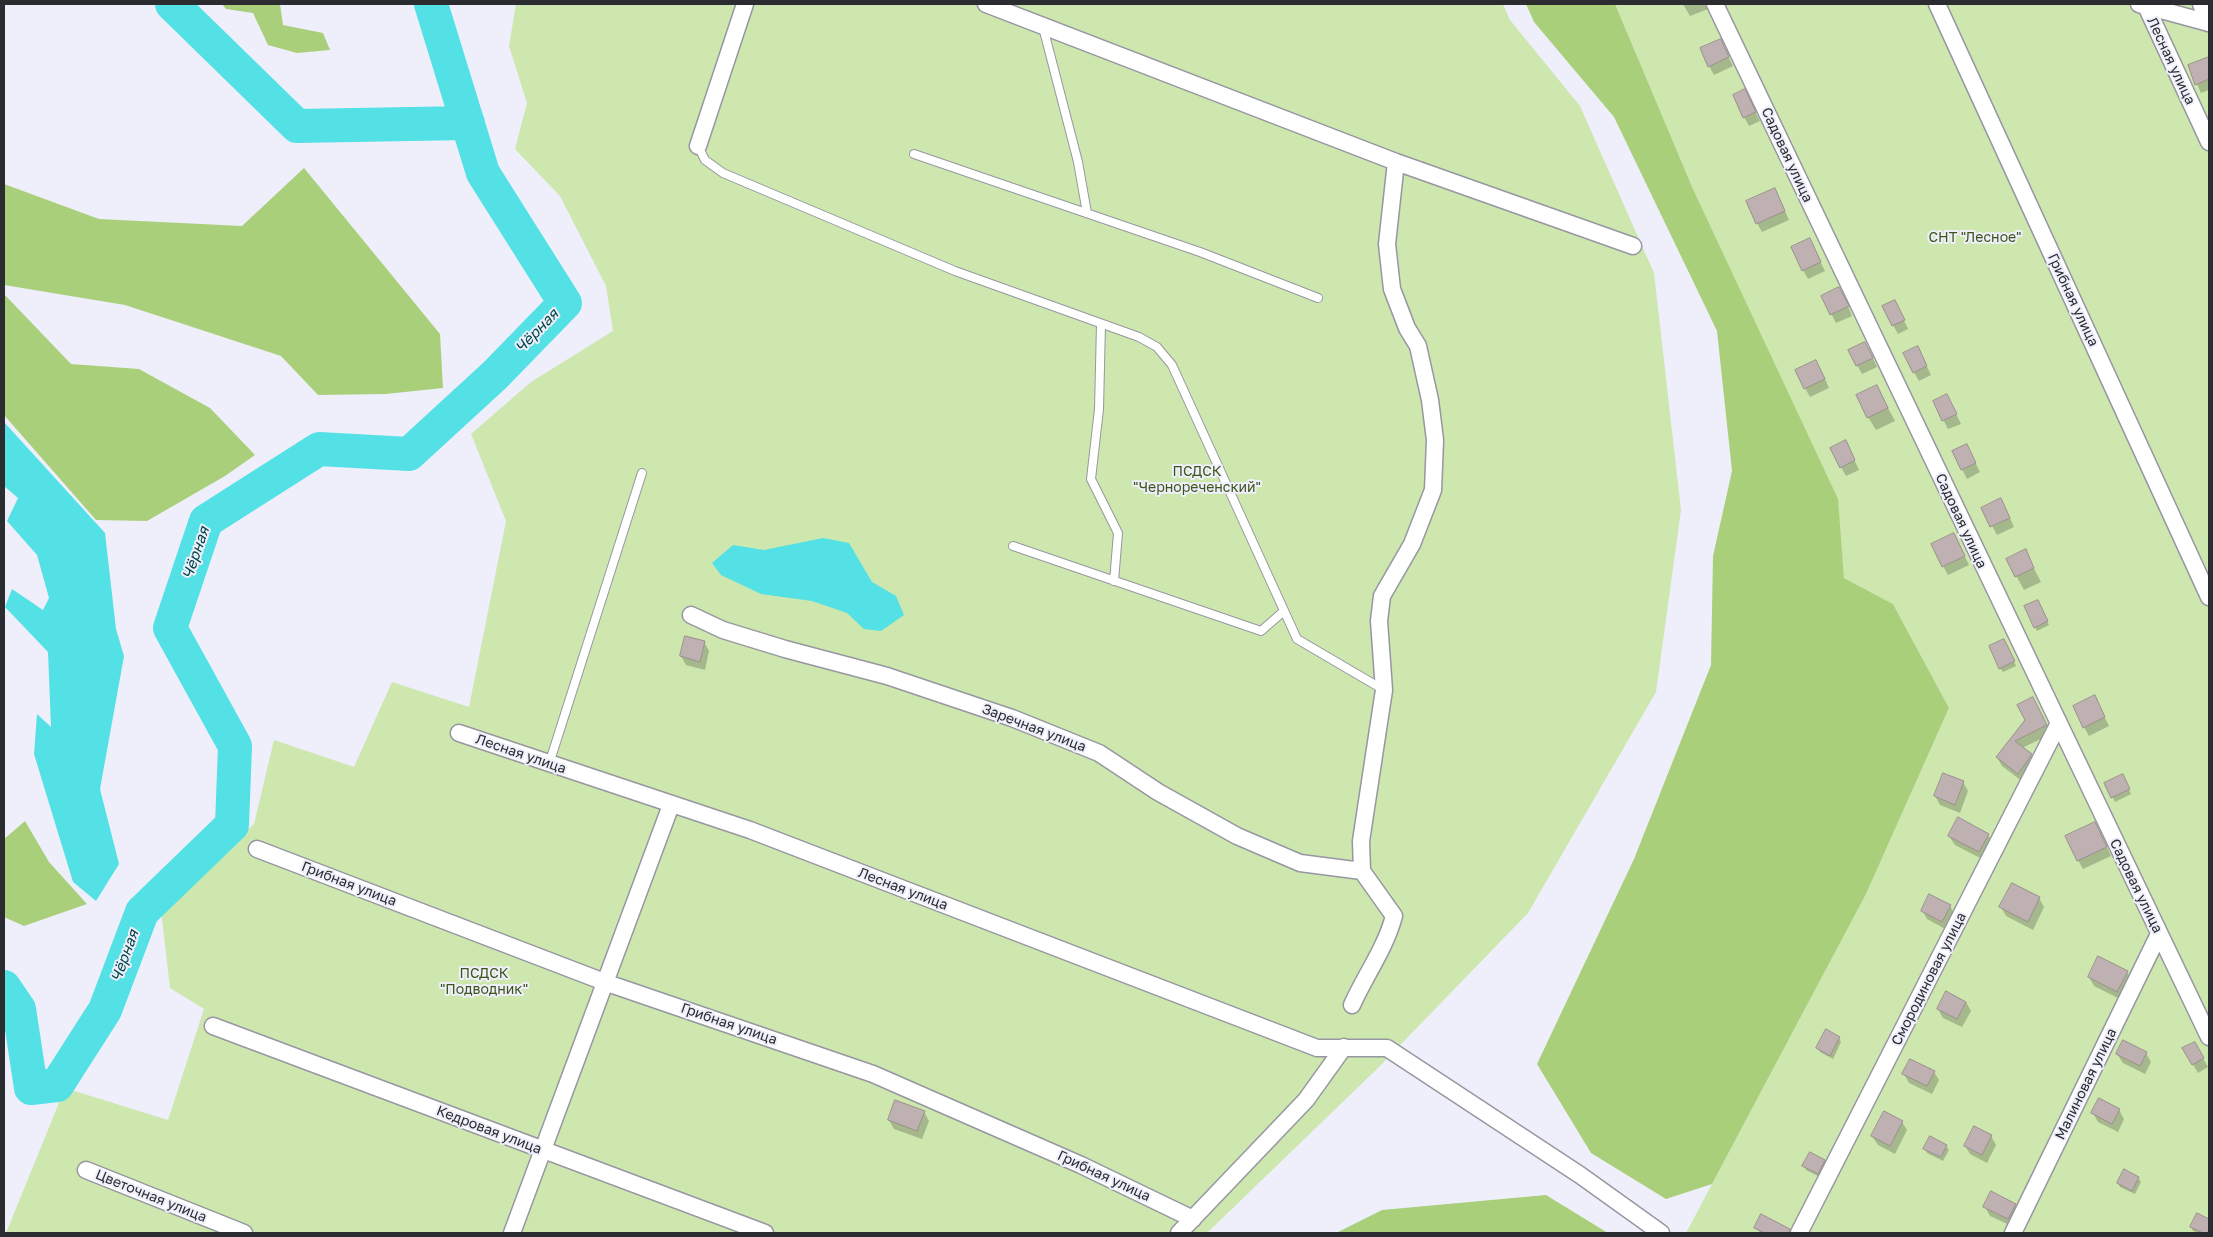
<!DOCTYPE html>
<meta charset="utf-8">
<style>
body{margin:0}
#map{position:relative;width:2213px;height:1237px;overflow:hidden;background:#eeeffb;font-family:"Golos Text",sans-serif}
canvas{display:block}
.frame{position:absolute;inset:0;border:5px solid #2b2c30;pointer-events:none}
</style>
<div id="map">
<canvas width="2213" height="1237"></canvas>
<div class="frame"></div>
</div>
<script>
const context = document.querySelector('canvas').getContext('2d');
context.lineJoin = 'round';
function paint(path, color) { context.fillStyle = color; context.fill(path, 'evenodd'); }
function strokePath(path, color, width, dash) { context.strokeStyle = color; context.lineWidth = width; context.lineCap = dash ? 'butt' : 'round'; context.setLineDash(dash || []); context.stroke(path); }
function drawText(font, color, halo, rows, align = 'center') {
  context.font = font + ' "Golos Text",sans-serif'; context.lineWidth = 4; context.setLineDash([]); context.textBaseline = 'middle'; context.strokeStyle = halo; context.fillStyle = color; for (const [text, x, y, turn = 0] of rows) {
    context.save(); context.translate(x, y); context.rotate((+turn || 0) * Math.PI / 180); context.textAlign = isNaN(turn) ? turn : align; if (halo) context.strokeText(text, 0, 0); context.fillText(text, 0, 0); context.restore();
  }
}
const green = new Path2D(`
 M516,4h987l7,16 70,86 74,167 27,237 -25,182 -128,221 -150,155 -171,165h-1201l59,-145 103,32 36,-111 -34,-21 -9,-77 93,-87 20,-84 80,27 38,-85 77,25 37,-186 -35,-87 60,-52 82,-51 -7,-45 -46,-90 -45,-47 12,-46 -18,-57z
 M1615,4h594v1229h-523l180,-339 83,-186 -56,-104 -49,-26 -7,-79 -144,-310z`);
const forest = new Path2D(`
 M222,4h58l3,21 40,8 7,17 -33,3 -29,-8 -15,-32 -27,-4z
 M1526,4h89l78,185 145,310 6,79 49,26 56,104 -83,186 -154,290 -46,15 -75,-46 -54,-89 97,-205 77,-194 2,-109 19,-85 -15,-140 -103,-214 -80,-95z
 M304,168l136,166 3,54 -57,6 -68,1 -37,-39 -156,-51 -121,-20v-101l95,35 143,7z
 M4,294l67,70 68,5 71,39 45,47 -30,21 -78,45 -51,-1 -92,-105z
 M25,821l24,41 38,42 -63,22 -20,-9v-78z
 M1546,1195l62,38h-272l46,-23z`);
const water = new Path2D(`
 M4,422l101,111 11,96 8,27 -24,133 19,75 -23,37 -23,-19 -39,-128 3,-40 14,13 -3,-75 -43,-45 7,-18 31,21 6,-12 -12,-43 -30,-34 11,-23 -14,-12z
 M823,538l26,5 23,39 24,14 8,19 -23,16 -17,-2 -17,-16 -35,-12 -51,-7 -40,-19 -9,-12 21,-18 31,5z`);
const shadow = new Path2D(`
 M1683,4h22l3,5 -18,7z
 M1725,50l8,16 -19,9 -5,-9z
 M2209,58v32l-8,3 -12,-27z
 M1749,100l11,21 -11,5 -5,-9z
 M1779,198l10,22 -27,12 -5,-9z
 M1814,249l11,22 -17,8 -5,-9z
 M1822,296l22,1 8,19 -16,7z
 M1883,307l16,3 9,19 -10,5z
 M1870,352l7,15 -15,7 -5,-9z
 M1922,356l9,19 -12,6 -5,-9z
 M1821,370l8,18 -19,9 -5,-9z
 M1877,387l18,34 -19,9 -8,-13z
 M1934,402l18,3 9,19 -13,5z
 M1850,451l9,19 -13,6 -5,-9z
 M1953,452l18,2 9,18 -13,7z
 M1983,509h23l8,18 -17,8z
 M1954,534l15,31 -21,10 -5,-9z
 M2025,551l16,31 -17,8 -17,-31z
 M2040,605l9,20 -12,6 -2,-4z
 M704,642l5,9 -4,19 -19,-5 -5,-9z
 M2006,645l10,21 -13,6 -3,-4z
 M2099,706l10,20 -20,10 -5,-9z
 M2038,707l13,27 -29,14 9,7 5,9 -13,18 -21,-16 -5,-9z
 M2125,780l6,14 -16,8 -9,-18z
 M1963,782l5,9 -8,22 -20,-8 -5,-9z
 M2100,832l11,24 -28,13 -5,-9z
 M1988,835l5,8 -9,17 -29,-15 -6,-9z
 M2039,898l5,9 -11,23 -27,-14 -5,-9z
 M1950,906l5,9 -8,15 -20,-11 -5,-9z
 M2127,972l5,9 -10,19 -28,-14 -5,-9z
 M1966,1002l5,9 -9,16 -19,-9 -5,-9z
 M1839,1038l2,4 -8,17 -13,-7 -2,-4z
 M2194,1043l14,24 -10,6 -12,-20z
 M2146,1053l5,9 -6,12 -22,-11 -6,-9z
 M1934,1072l5,8 -7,14 -23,-11 -5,-9z
 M2119,1110l5,9 -6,13 -20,-10 -5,-9z
 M924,1112l5,9 -7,18 -28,-10 -5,-9z
 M1902,1122l5,8 -12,24 -17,-9 -6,-9z
 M1991,1136l5,9 -9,18 -17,-9 -5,-8z
 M1946,1146l3,4 -6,11 -16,-8 -2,-4z
 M1824,1161l2,4 -6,12 -14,-7 -2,-4z
 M2138,1178l3,4 -6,12 -15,-7 -2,-4z
 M2015,1205l5,9 -6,13 -24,-11 -5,-9z
 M2197,1214l12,7v12h-10l-6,-2 -2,-4z
 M1755,1228l30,2 -1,3h-23z`);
const river = new Path2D(`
 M172,4l125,122 171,-3
 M4,987l15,22 12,79 26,-3 48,-75 37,-98 90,-87 3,-79 -65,-118 36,-107 113,-72 90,5 86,-79 70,-72 -82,-130 -52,-169`);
const building = new Path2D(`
 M1721,39l8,18 -21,10 -8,-19z
 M2209,57v22l-14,6 -7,-20z
 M1745,89l11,23 -13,6 -10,-23z
 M1775,188l10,23 -29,13 -10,-23z
 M1810,238l11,24 -19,9 -11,-24z
 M1839,287l10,19 -19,9 -9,-19z
 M1895,300l10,20 -13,6 -10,-20z
 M1865,342l8,16 -17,8 -8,-16z
 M1918,346l9,20 -14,7 -10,-20z
 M1816,360l9,19 -21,10 -9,-19z
 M1877,385l11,23 -21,10 -11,-23z
 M1947,394l10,20 -15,7 -9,-20z
 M1846,440l9,20 -15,8 -10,-20z
 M1967,444l9,19 -15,7 -9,-19z
 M2001,498l9,20 -20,9 -9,-19z
 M1954,533l11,23 -23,11 -11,-23z
 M2026,549l8,19 -19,9 -9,-18z
 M2038,600l10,21 -14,7 -10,-22z
 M685,636l20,5 -5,21 -20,-6z
 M2004,639l11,22 -16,8 -10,-23z
 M2095,695l10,22 -22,11 -10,-22z
 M2033,697l14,28 -32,16 17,13 -14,20 -22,-17 29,-37 -8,-15z
 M1943,773l21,8 -9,24 -21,-9z
 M2123,774l7,15 -19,9 -7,-15z
 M1958,817l31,17 -10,18 -31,-16z
 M2095,822l12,25 -30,14 -12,-25z
 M2012,883l28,14 -12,25 -29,-15z
 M1929,894l22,11 -9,17 -21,-11z
 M2098,956l30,15 -11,21 -29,-15z
 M1946,991l20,11 -9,17 -20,-10z
 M1826,1029l14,8 -10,19 -14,-8z
 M2123,1040l24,12 -7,14 -24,-12z
 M2195,1042l9,16 -12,7 -10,-17z
 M1910,1059l25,12 -8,15 -25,-12z
 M2099,1098l21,11 -8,15 -21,-11z
 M895,1100l30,11 -8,20 -29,-11z
 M1884,1111l19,10 -13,25 -19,-10z
 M1974,1126l18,9 -10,20 -18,-9z
 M1930,1136l17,9 -6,12 -18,-8z
 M1810,1152l15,8 -7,14 -16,-8z
 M2124,1169l15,8 -7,14 -15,-8z
 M1991,1191l25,13 -8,15 -25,-12z
 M2197,1213l12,6v14h-6l-13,-6z
 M1761,1214l29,15 -1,4h-24l-11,-5z`);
const service = new Path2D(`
 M1043,27l35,135 9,51
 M698,146l7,14 18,13 232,98 184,66 18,10 15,18 125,274 87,51
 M914,154l286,98 118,46
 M1101,324l-2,85 -8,70 27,54 -4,48
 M1013,546l248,85 23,-20
 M549,764l93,-291`);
const minor = new Path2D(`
 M986,4l410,158 237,84
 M1715,4l494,1033
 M1937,4l272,593
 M2139,4l70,19
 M2201,4l7,19
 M2146,6l63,136
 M698,146l47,-142
 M691,615l32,15 62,19 102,27 125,42 87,35 59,39 79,44 63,27 62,8
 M459,733l291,97 567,218h70l193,127 81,58
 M257,849l350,134 266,91 208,91 112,54
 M1352,1005c14,-31 33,-56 42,-89l-32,-45 -1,-30 23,-151 -5,-69 3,-25 30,-52 21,-54 2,-50 -5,-40 -12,-54 -11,-18 -15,-39 -5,-45 9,-82
 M213,1026l552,207
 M86,1170l158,63
 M512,1233l159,-428
 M1179,1233l127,-133 38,-53
 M1799,1233l259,-508
 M2013,1233l146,-299`);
const streetNames = [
 ["Лесная улица",2171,61,65],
 ["Садовая улица",1787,155,65],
 ["Грибная улица",2073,300,65],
 ["Садовая улица",1961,521,65],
 ["Заречная улица",1034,728,21],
 ["Лесная улица",521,754,19],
 ["Грибная улица",349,884,21],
 ["Садовая улица",2136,886,64],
 ["Лесная улица",903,889,21],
 ["Смородиновая улица",1929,979,-63],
 ["Грибная улица",729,1024,19],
 ["Малиновая улица",2086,1084,-64],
 ["Кедровая улица",489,1130,21],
 ["Грибная улица",1104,1176,25],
 ["Цветочная улица",151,1196,22]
];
const parkNames = [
 ["СНТ \"Лесное\"",1975,238],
 ["ПСДСК",1197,472],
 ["\"Чернореченский\"",1197,488],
 ["ПСДСК",484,974],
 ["\"Подводник\"",484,990]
];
const waterNames = [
 ["Чёрная",537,331,-46],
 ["Чёрная",196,553,-71],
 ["Чёрная",125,956,-70]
];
paint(green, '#cde7ae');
paint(forest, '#aacf7a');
paint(water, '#54e1e6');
paint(shadow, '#0003');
strokePath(river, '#54e1e6', 34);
paint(building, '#bfb1b1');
strokePath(building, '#9c8f8e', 1);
strokePath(service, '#9697a1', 10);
strokePath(minor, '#9697a1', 19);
strokePath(service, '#fff', 8);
strokePath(minor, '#fff', 16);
drawText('14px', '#2b2c30', '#eeeffb', streetNames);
drawText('14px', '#3d5418', '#eeeffb', parkNames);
drawText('italic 15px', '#004446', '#eeeffb', waterNames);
</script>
